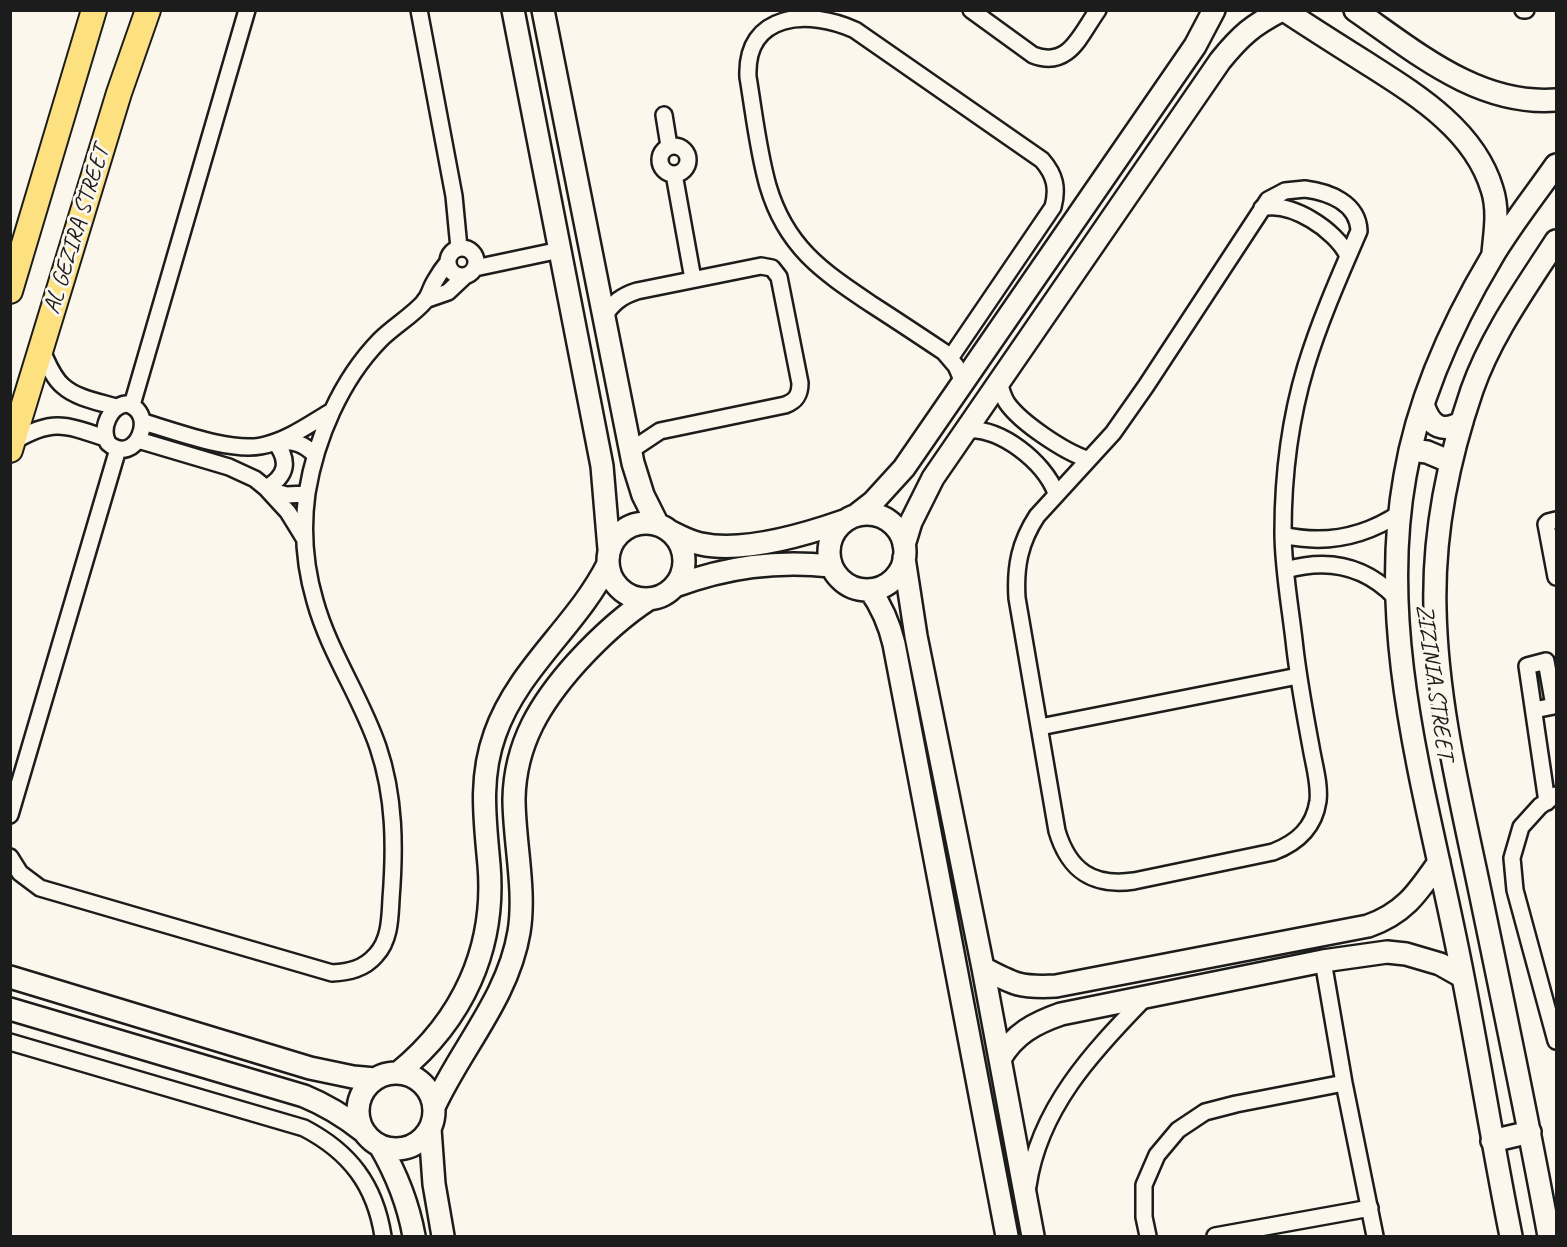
<!DOCTYPE html>
<style>
body{margin:0}
#map{position:relative;width:1567px;height:1247px;overflow:hidden;background:#fbf7ec;font-family:Caveat,sans-serif}
canvas{display:block}
.frame{position:absolute;inset:0;border:12px solid #1c1c1c;pointer-events:none}
</style>
<div id="map">
<canvas width="1567" height="1247"></canvas>
<div class="frame"></div>
</div>
<script>
const context = document.querySelector('canvas').getContext('2d');
context.lineJoin = 'round';
function strokePath(path, color, width, dash) { context.strokeStyle = color; context.lineWidth = width; context.lineCap = dash ? 'butt' : 'round'; context.setLineDash(dash || []); context.stroke(path); }
function drawText(font, color, halo, rows, align = 'center') {
  context.font = font + ' Caveat,sans-serif'; context.lineWidth = 6; context.setLineDash([]); context.textBaseline = 'middle'; context.strokeStyle = halo; context.fillStyle = color; for (const [text, x, y, turn = 0] of rows) {
    context.save(); context.translate(x, y); context.rotate((+turn || 0) * Math.PI / 180); context.textAlign = isNaN(turn) ? turn : align; if (halo) context.strokeText(text, 0, 0); context.fillText(text, 0, 0); context.restore();
  }
}
const street = new Path2D(`
 M419,10l35,186 5,52
 M971,10l62,45c36,14 47,-20 65,-45
 M1523,10h3
 M664,115l5,31
 M660 160a14 14 0 1 1 28 0a14 14 0 1 1-28 0Z
 M674,174l19,105
 M1305,189c24,3 53,14 54,42 -19,44 -39,89 -53,135 -16,53 -23,111 -23,166 0,39 8,78 12,117 4,33 10,66 16,98 3,18 9,37 7,54 -4,27 -21,42 -45,51l-139,29c-41,6 -65,-10 -77,-50l-40,-233c-2,-32 3,-56 20,-82l76,-83 33,-47 122,-186 17,-9z
 M1262,208c29,-7 74,22 86,48
 M448 262a14 14 0 1 1 28 0a14 14 0 1 1-28 0Z
 M475,268l85,-18
 M425,300l23,-8 17,-16
 M604,316c9,-13 17,-20 33,-25l124,-25 11,2 7,9 21,106c0,12 -4,18 -15,22l-125,26 -30,20
 M41,349c6,12 11,28 22,37 13,12 36,16 53,21
 M953,354l100,-147c5,-19 2,-32 -11,-47l-187,-130c-46,-21 -110,-18 -107,47 6,36 10,74 20,109 18,61 54,85 103,118 25,16 49,32 73,48l12,14 7,16
 M999,382c2,7 4,15 8,21 14,20 58,49 80,56
 M126,404c33,7 10,64 -18,39 -8,-15 2,-37 18,-39z
 M132,405l115,-395
 M143,422c32,9 86,30 118,24 26,-5 49,-22 71,-35
 M966,430c35,-3 78,32 90,63
 M138,440l91,27 26,12 11,9 22,24 16,26
 M13,442c38,-23 51,-18 92,-4
 M278,442c16,-2 26,2 37,13
 M266,488c21,-12 24,-27 9,-46
 M269,490l17,5 21,-1
 M1556,520l-8,2 -2,2 10,53
 M1283,535c43,10 81,2 117,-22
 M1286,570c42,-12 79,-4 109,27
 M1534,710l20,-4 -8,-45 -19,5 20,136
 M1040,727l258,-51
 M1556,795l-16,11 -19,21 -9,31 3,32 41,151
 M10,815l108,-366
 M10,857l10,16 20,15 292,85c17,-1 32,-4 44,-18 14,-15 14,-37 15,-56 4,-51 4,-102 -13,-152 -17,-50 -49,-95 -63,-146 -10,-34 -13,-72 -8,-108 9,-55 34,-113 73,-153 14,-14 32,-24 45,-39 4,-5 6,-14 10,-20 4,-7 8,-13 13,-19
 M1323,961l21,122 31,153
 M10,1042l294,86c46,24 71,57 79,108
 M1028,1186c11,-77 64,-134 117,-188
 M1148,1236l-4,-19v-32l13,-30 21,-25 27,-18 31,-8 108,-21
 M1215,1236l155,-28`);
const secondary = new Path2D(`
 M513,10l89,456 7,83
 M543,10l90,453 10,32 15,30
 M1284,10c27,18 54,35 81,52 50,32 109,67 127,127 7,21 3,43 1,64
 M1355,10c61,42 123,96 201,90
 M1424,407c7,20 19,26 38,15
 M1411,450l16,2 24,10
 M829 552a38 38 0 1 1 76 0a38 38 0 1 1-76 0Z
 M855,516l18,-14 31,-34 291,-422 19,-36
 M608 561a38 38 0 1 1 76 0a38 38 0 1 1-76 0Z
 M671,532c10,5 19,10 30,12 42,9 103,-9 143,-23
 M904,545l7,-23 22,-44 287,-417c21,-26 33,-36 62,-51
 M904,558l12,78 67,332 50,268
 M675,586c52,-19 101,-26 156,-20
 M870,590c12,17 19,33 24,54l113,592
 M983,968c30,16 37,20 73,18l312,-60c37,-13 50,-34 71,-64
 M10,977l300,91 43,9 22,2
 M10,1009l294,87c22,9 40,20 59,35
 M1000,1059c14,-25 35,-36 61,-45l262,-53 64,-9 19,2 34,10 23,13
 M358 1111a38 38 0 1 1 76 0a38 38 0 1 1-76 0Z
 M398,1073c65,-53 98,-125 91,-208 -4,-45 -10,-87 6,-131 23,-66 82,-108 113,-170
 M434,1107c27,-59 74,-109 85,-175 7,-42 -5,-91 -5,-133 1,-56 27,-97 63,-137 22,-24 44,-45 72,-63
 M430,1129l4,55 9,52
 M1492,1141l38,-9
 M380,1146c17,29 28,57 34,90
 M1511,1236c-20,-99 -35,-199 -56,-299 -31,-151 -78,-306 -50,-461 13,-77 47,-152 87,-219 19,-32 43,-62 64,-92
 M1549,1236c-20,-110 -43,-220 -66,-330 -20,-98 -46,-197 -48,-297 -2,-74 13,-149 37,-219 19,-54 53,-101 84,-149`);
const primary = new Path2D(`
 M10,291l84,-281
 M10,450l109,-357 29,-83`);
const streetNames = [
 ["AL GEZIRA STREET",77,230,-73],
 ["ZIZINIA STREET",1434,682,82]
];
strokePath(street, '#1c1c1c', 20);
strokePath(secondary, '#1c1c1c', 26);
strokePath(primary, '#1c1c1c', 28);
strokePath(street, '#fbf7ec', 15);
strokePath(secondary, '#fbf7ec', 21);
strokePath(primary, '#fde080', 24);
drawText('24px', '#1c1c1c', '#fbf7ec', streetNames);
</script>
